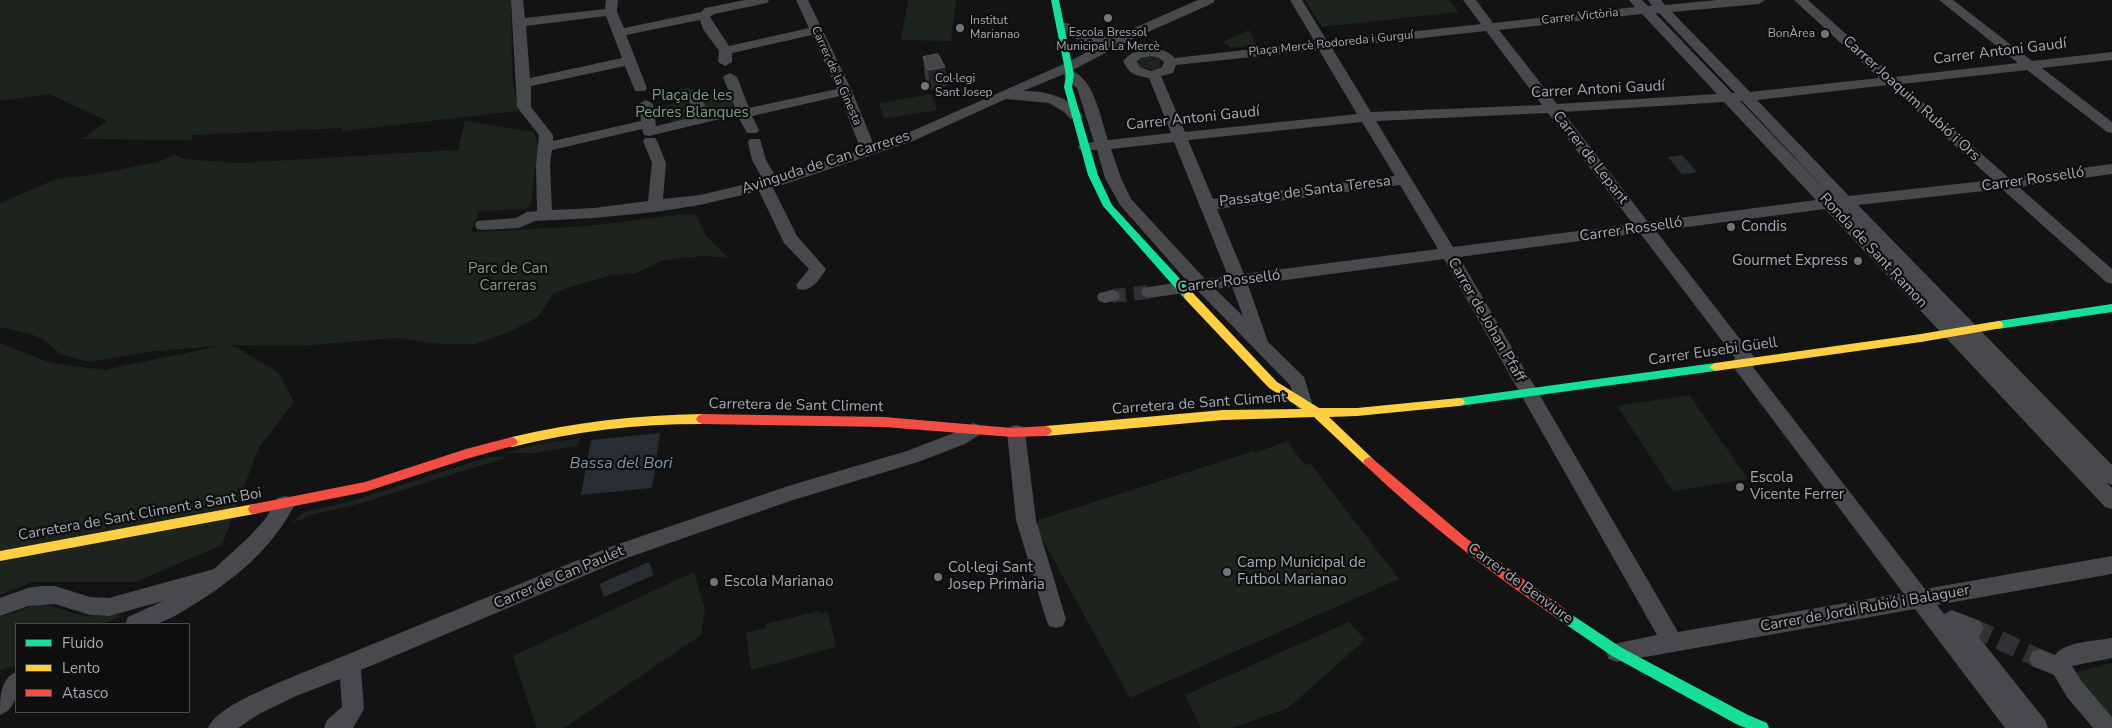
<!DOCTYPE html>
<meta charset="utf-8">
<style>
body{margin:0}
#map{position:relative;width:2112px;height:728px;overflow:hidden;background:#131314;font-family:"Nunito Sans",sans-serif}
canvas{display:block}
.legend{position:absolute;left:15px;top:623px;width:175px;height:90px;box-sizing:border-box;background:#0e0e0f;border:1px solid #4a4c51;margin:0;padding:6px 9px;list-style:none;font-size:15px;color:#a5a9b4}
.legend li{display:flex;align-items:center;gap:10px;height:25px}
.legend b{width:25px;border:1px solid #4a4c51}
</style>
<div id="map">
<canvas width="2112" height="728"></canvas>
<ul class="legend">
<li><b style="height:6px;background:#16e098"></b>Fluido</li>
<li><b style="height:6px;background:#ffcf43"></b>Lento</li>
<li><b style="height:6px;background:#f24e42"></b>Atasco</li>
</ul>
</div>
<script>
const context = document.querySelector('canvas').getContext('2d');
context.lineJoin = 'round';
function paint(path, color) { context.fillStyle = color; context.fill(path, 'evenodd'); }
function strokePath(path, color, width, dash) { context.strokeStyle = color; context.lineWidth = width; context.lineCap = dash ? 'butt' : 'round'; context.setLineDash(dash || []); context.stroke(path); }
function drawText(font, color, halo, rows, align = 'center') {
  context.font = font + ' "Nunito Sans",sans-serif'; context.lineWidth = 4.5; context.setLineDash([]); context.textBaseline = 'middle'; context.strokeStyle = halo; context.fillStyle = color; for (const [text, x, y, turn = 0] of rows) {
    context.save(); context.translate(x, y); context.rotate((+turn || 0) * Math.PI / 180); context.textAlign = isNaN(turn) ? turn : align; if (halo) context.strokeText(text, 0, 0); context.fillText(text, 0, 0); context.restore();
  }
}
const green = new Path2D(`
 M0,0h511l1,74 6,37 -176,20 -1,-3 -149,7 -1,5 -109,-1 25,-18 -58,-27 -49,7z
 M908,0h48l-5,41 -50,-1z
 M1305,0h144l10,12 -137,15z
 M1249,30l7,15 -25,3 -8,-6z
 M1150,56l10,3 1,7 -9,4 -14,-5 2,-6z
 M686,88l15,2 8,4 20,-4 7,20 -64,15 -4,-12 -13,3 -3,-8 24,-5 -5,-6c2,-7 9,-8 15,-9z
 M931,94l6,16 -53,9 -5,-16z
 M465,121l69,11 4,13 -7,59 -6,5 -46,2 -8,21 117,-6 97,-12 11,1 10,21 22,22 -24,-2 -40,4 -28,13 -24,2 -45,13 -14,6 -15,23 -31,16 -32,11h-35l-45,-6 -96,8 -67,-1 46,27 16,30 -35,45 -37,98 -87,37h-103l-32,13v-252l51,20 53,7 115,-24 -65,5 -65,11 -27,-7 -18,-15 -13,-6 -31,-7v-124l56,-24 42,-5 60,-12 17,-7 9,4 55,4 219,-13z
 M1689,395l59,84 -75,12 -56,-85z
 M581,438l-5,8 -40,7h-33l37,-9z
 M1287,441l18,24 5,-2 89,116 -269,119 -95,-172 3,-1v-5l216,-69 1,2z
 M488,457h20l-150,47 -46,11 -20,8 12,-11 7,-2 37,-8z
 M694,572l11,37 -4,26 -137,93h-27l-24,-72z
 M35,605c16,-1 28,5 42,9 15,4 29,2 43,0v3l-19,7h-85v42l-16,4v-53z
 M819,611l1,3 8,-2 8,35 -85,23 -5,-37 21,-5 -1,-4z
 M1349,622l16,18 -77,68 -56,20h-31l-16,-33z
 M2112,663v56l-38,-46z`);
const water = new Path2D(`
 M1682,155l15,17 -15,2 -14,-17z
 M660,433l-8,55 -71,7 10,-55z
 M649,562l5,13 -50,22 -5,-13z`);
const streetTunnelFar1 = new Path2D(`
 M1112,296l37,-4`);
const streetTunnel = new Path2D(`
 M1973,628l67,31`);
const street = new Path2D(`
 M511,0h12l2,18 80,-9 1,-9h12l-1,12 7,16 77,-16 4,-4 40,-8h24l-2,3 -53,11 -4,3 19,29 80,-18 -13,-28h12l44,91 22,54 29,-10 161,-71 41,-21 -24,-2 -24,-12 -1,-3 1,-3h10l21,11 30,1 80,-35h17l-2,3 -85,38 -57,30c23,6 30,49 37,69l63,-7 -22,-55c-15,-3 -19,-3 -26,-17 12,-15 38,-18 52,-3l140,-16 -25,-42h12l25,41 154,-17 -18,-24h13l17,23 142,-16 -6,-7h13l6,6h4l-4,-6h13l4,5 52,-5h48l-6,4 -87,8 78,80 129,-14 -85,-78h14l86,77 124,-14 -79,-63h14l79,61 80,-9v8l-70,8 70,54v11l-5,-1 -80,-62 -125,14 107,94 103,-14v10l-93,13 93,82v15l-6,-2 -104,-93 -144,16 254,260v20l-5,-2 5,5v21l-7,-2 -280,-298 -169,22 98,126 3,5 -4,5 172,222 187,-33v18l-175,31 7,9 8,-4 28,11 4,7 -4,7 -2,1 67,84 3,8h-43l-90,-119 -298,53 -8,-3 -3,-7 3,-7 48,-10 -213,-376 -196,26 20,57 36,35 8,26 -3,5 -6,2 -6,-2 -7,-23 -92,-94 -49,7 -6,-2 -2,-4 2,-4 44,-7 -67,-76 -15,-27 -8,-28h-17l-2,-3 2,-3 14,-2 -17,-54 -12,-10 -1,-4 -41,17c23,0 46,5 60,25l-2,3h-10l-7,-7 -15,-9 -43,-4 -93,42 -140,47 24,48 29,33c-6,10 -15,24 -28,20l-2,-4 13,-16 -25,-26 -25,-52 -59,14 -45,7 -61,6 -59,3 -16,7 -36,2 -6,-1 -2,-4 2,-4 39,-3 11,-6 10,-1 -1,-46 3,-30 -22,-28zM1655,13h4l76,80h-3zM1642,14l75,80 -160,10 -58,-74zM606,16l16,42 -92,20 -4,-52zM700,20l3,9 16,22 -1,11 7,4 7,-4v-9l80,-18 25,54 -88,19 -12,-31 -7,-4 -7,4 12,30 -27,7 -7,-18 -7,-4 -7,4 8,21 -39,9 -3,-22 -7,-4 -7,4 2,17 -88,20v-6l-22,-28v-21l94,-20 10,25h10l2,-3 -21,-53zM1486,31l56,74 -171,7 -39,-64zM1319,50l38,64 -172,18 -24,-56 12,-3 3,-8zM1151,56l8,2 5,4 -2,5 -11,4 -11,-4 -3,-5 4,-4zM1888,85l105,95 -144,16 -92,-96zM840,96l21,54 -85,27 -10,-17 -6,-21h-10l-2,3 4,18 11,20 -63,15 -37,4 3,-36 -9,-22 -2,-3h-10l-2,3 9,22 -4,38 -54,7 -42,2 -2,-45 2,-15 90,-21 2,6 5,1 88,-21 10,18h10l2,-3 -7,-14zM1740,101h2l91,97zM1724,102l92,98 -168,22 -85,-110zM1548,113l85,111 -180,23 -77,-126zM1362,122l33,54 -182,23 -25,-59zM1174,142l54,134 -23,3 -74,-80 -10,-21 -10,-29zM1400,185l38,64 -194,25 -27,-65zM1640,233l95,125 -4,5 3,5 169,225 -225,39 -219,-375zM1232,287l11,29 -28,-27z
 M1112,290l6,2 2,4 -2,4 -13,3 -6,-2 -2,-4 2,-4z
 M973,423l6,2 3,5 -3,5 -14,9 -47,18 -128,39 -166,58 -263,111 3,39 -11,19h-29l3,-8 15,-13 -2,-28 -44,17 -37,18 -21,14h-30c8,-20 53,-37 72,-46l330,-135 178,-61 119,-35 44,-17z
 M1016,425l7,2 2,5 11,88 30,99 -3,7 -7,2 -7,-2 -3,-7 -30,-99 -9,-88 2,-5z
 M285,496l7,2 3,6c-22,44 -61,76 -102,101 -11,7 -23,14 -34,18 -10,4 -25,2 -34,1l3,-7 35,-16 -54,15 -19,-1 -35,-11 -27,2 -28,10v-18l28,-10 14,-2h13l35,11 19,1 105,-29 36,-33 16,-18 12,-20z
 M2112,638v20l-40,8 10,16 30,35v11h-19l-26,-31 -13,-22 -22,-9 -3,-7 3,-7 8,-3 15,6c11,-14 40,-14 57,-17z
 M16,672c1,17 3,36 -16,43 0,-17 0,-36 16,-43z`);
const fast = new Path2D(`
 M1051,0h8l15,75 -2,12 26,88 14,30 81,88 1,3 -1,3h-8l-82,-93 -15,-31 -24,-88 2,-12z
 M2112,304v8l-114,17 -5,-4 5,-4z
 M1715,363l6,4 -6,4 -256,35 -4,-1 -2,-3 2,-3 4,-1z
 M1560,607l62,41 126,67 19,8 2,5h-23l-8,-3 -126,-69 -57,-39 -2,-4 2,-4z`);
const slow = new Path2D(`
 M1189,292l4,1 84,89 42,26h38l102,-10 4,1 2,3 -2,3 -4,1 -102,10 -28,1 44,42 2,3 -2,3 -4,2 -4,-2 -51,-48 -91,3 -177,16 -4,-2 -2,-3 2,-3 4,-2 177,-16 79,-1 -33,-21 -84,-89 -1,-3 1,-3z
 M1998,321l4,1 1,3 -1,3 -81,14 -206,29 -6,-4 6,-4 206,-29z
 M702,414l4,2 2,3 -2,3 -4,2c-65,0 -127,7 -190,23l-4,-2 -2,-3 2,-3 4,-2c63,-15 125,-22 190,-23z
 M254,504l4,1 2,4 -2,4 -4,1 -254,47v-10z`);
const jam = new Path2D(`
 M702,414l182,3 128,11 34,-2 4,2 2,3 -2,3 -4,2 -34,1 -128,-10 -182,-3 -4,-2 -2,-3 2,-3z
 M512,437l4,2 2,3 -2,3 -50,14 -101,33 -111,22 -4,-1 -2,-4 2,-4 4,-1 111,-22 101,-33z
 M1369,457l4,2 93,79 99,71 2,4 -2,4 -5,2 -5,-2c-67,-46 -131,-96 -190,-152l-2,-3 2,-3z`);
const wall = new Path2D(`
 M923,57l22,10 2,19 -17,4 -5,-13z`);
const shadedWall = new Path2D(`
 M945,67l2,19 -17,4 -2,-20z`);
const building = new Path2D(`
 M938,54l7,13 -17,3 -5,-13z`);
const markers = [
 [1108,18,5,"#72747c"],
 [960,28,5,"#72747c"],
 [1825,34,5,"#72747c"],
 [925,86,5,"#72747c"],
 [1731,227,5,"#72747c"],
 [1858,261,5,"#72747c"],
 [1740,487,5,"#72747c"],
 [1227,572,5,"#72747c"],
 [938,577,5,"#72747c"],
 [714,582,5,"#72747c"]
];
const farStreetnames = [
 ["Carrer Victòria",1580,17,-6],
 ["Plaça Mercè Rodoreda i Gurguí",1331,44,-6],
 ["Carrer de la Ginesta",836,76,66]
];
const farPoinames = [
 ["Institut",970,21],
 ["Marianao",970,35],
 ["Escola Bressol",1108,33,"center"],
 ["Municipal La Mercè",1108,47,"center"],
 ["BonÀrea",1815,34,"right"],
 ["Col·legi",935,79],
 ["Sant Josep",935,93]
];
const streetNames = [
 ["Carrer Antoni Gaudí",2000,52,-7],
 ["Carrer Antoni Gaudí",1598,90,-3],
 ["Carrer Joaquim Rubió i Ors",1911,99,42],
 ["Carrer Antoni Gaudí",1193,119,-6],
 ["Carrer de Lepant",1590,158,52],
 ["Avinguda de Can Carreres",826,163,-18],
 ["Carrer Rosselló",2033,180,-8],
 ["Passatge de Santa Teresa",1305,192,-7],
 ["Carrer Rosselló",1631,230,-8],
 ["Ronda de Sant Ramon",1873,251,47],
 ["Carrer Rosselló",1229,282,-7],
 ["Carrer de Johan Pfaff",1486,320,60],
 ["Carrer Eusebi Güell",1713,352,-8],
 ["Carretera de Sant Climent",1199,404,-4],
 ["Carretera de Sant Climent",796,406,1],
 ["Carretera de Sant Climent a Sant Boi",140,515,-10],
 ["Carrer de Can Paulet",559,578,-23],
 ["Carrer de Benviure",1520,584,36],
 ["Carrer de Jordi Rubió i Balaguer",1865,609,-10]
];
const parkNames = [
 ["Plaça de les",692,96],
 ["Pedres Blanques",692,113],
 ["Parc de Can",508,269],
 ["Carreras",508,286]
];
const poiNames = [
 ["Condis",1741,227],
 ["Gourmet Express",1848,261,"right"],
 ["Escola",1750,478],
 ["Vicente Ferrer",1750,495],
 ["Camp Municipal de",1237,563],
 ["Futbol Marianao",1237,580],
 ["Col·legi Sant",948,568],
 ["Josep Primària",948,585],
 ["Escola Marianao",724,582]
];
const waterNames = [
 ["Bassa del Bori",621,464]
];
paint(green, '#1d241e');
paint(water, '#282d34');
strokePath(streetTunnelFar1, '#303134', 14, [14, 8]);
strokePath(streetTunnel, '#303134', 19, [19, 10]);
paint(street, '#48494c');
paint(fast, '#16e098');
paint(slow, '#ffcf43');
paint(jam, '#f24e42');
paint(wall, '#39393c');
paint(shadedWall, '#252527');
paint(building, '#454549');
strokePath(building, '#54555a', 1);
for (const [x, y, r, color] of markers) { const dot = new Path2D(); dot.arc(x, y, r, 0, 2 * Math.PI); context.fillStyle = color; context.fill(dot); strokePath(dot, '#0e0e0f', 2); }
drawText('12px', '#a5a9b4', '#0e0e0f', farStreetnames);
drawText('12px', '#a5a9b4', '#0e0e0f', farPoinames, 'left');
drawText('15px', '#a5a9b4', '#0e0e0f', streetNames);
drawText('15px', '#7d9e80', '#0e0e0f', parkNames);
drawText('15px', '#a5a9b4', '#0e0e0f', poiNames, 'left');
drawText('italic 16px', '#7d94ae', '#0e0e0f', waterNames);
</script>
